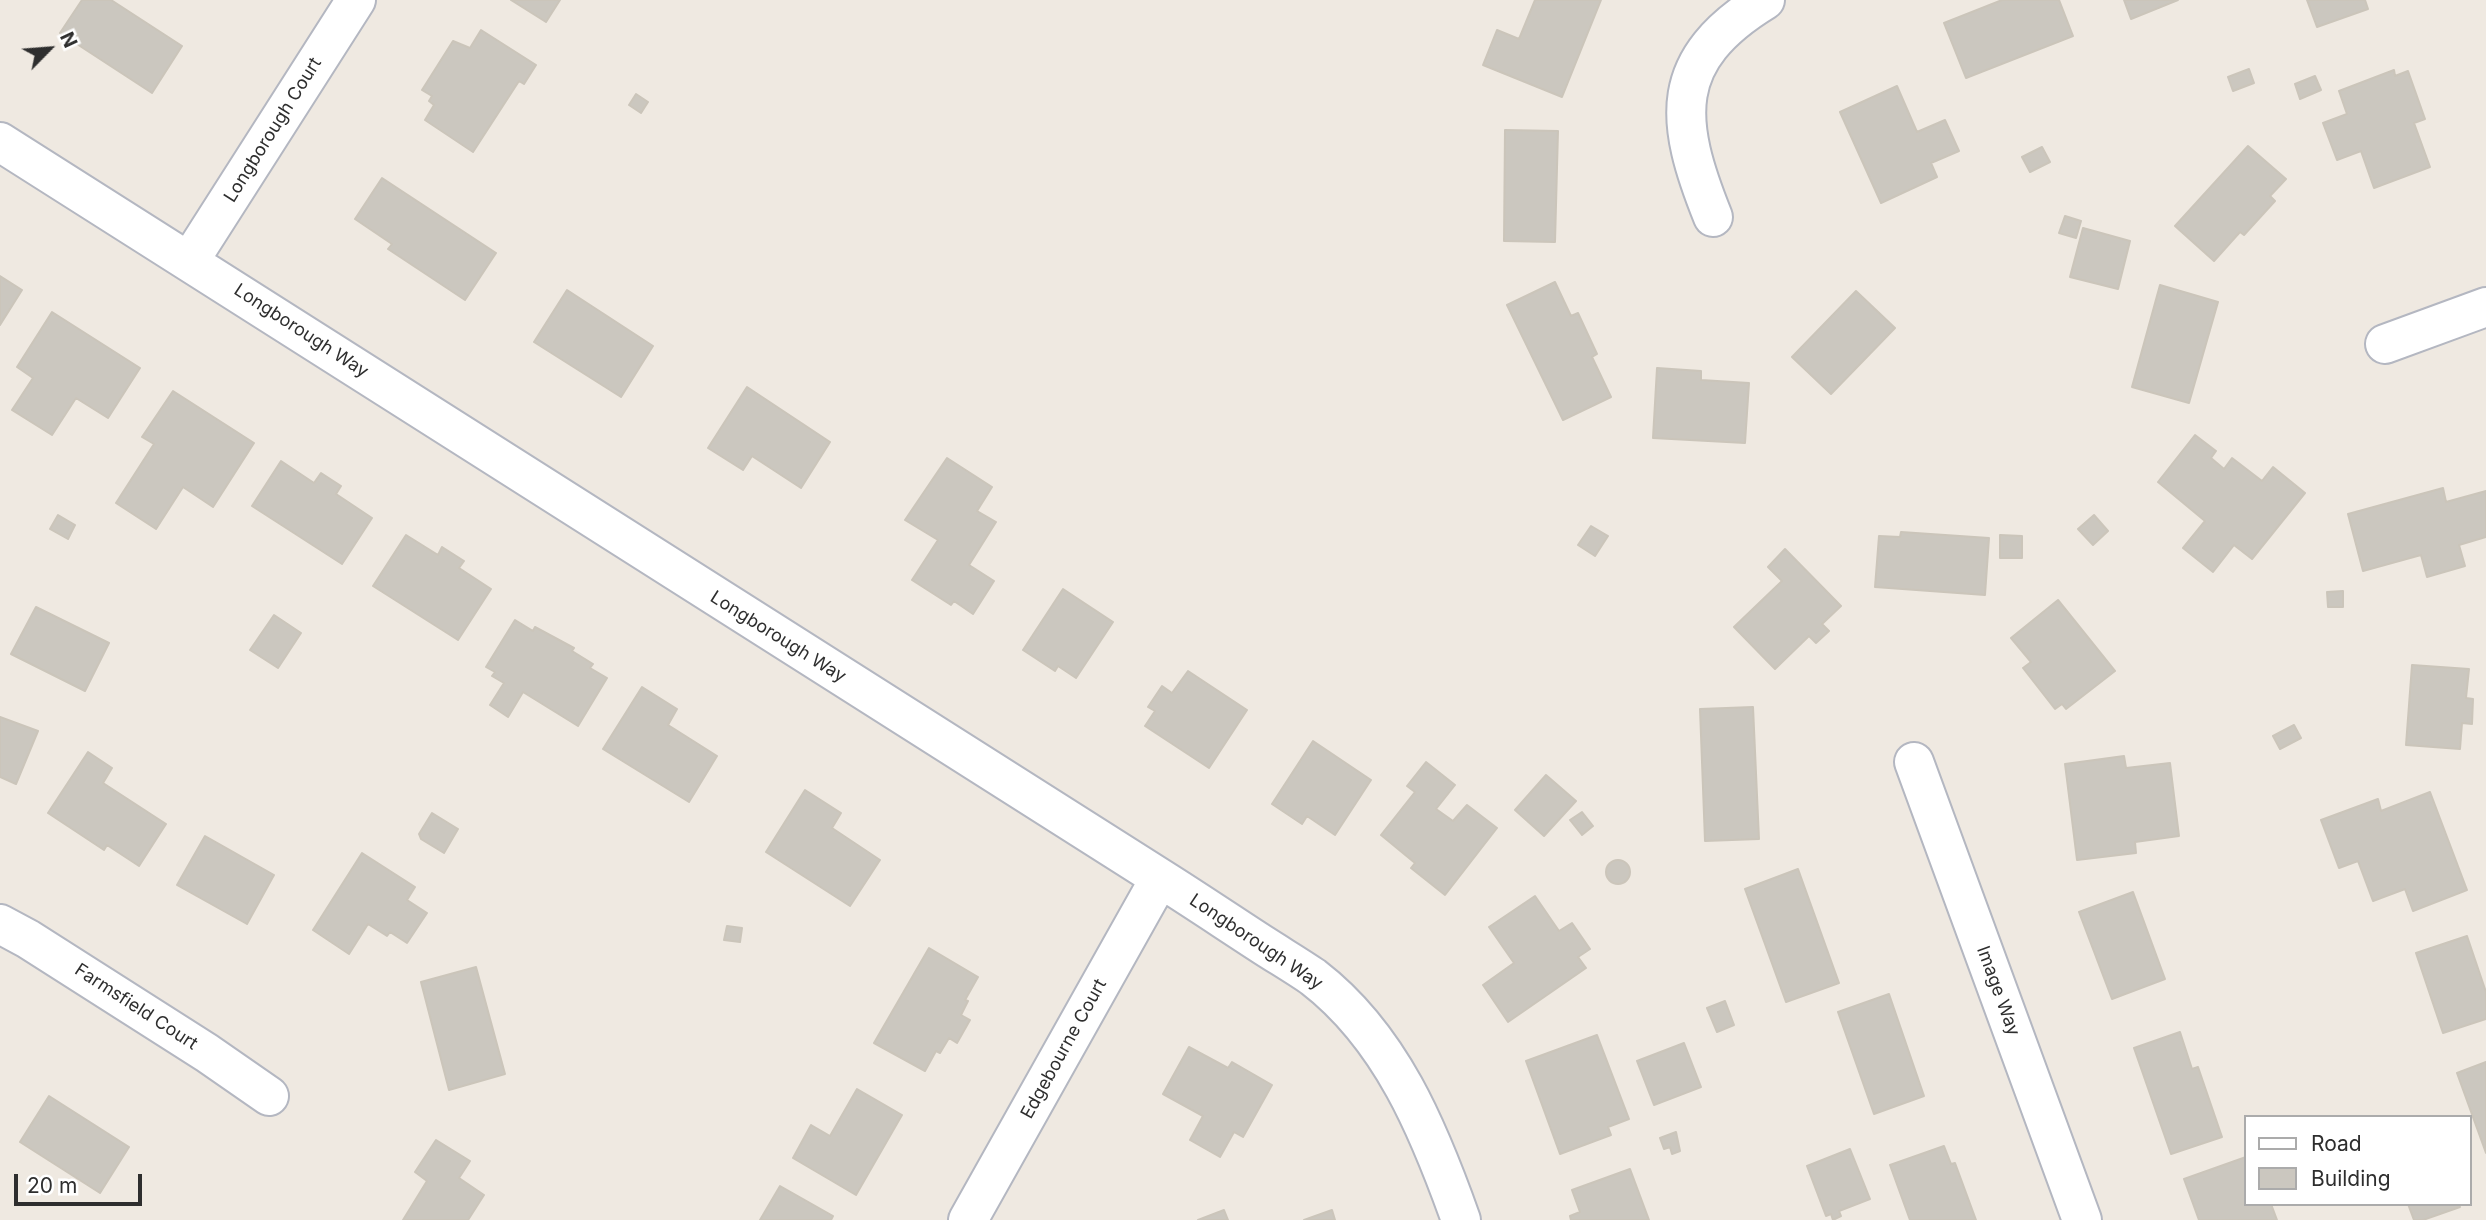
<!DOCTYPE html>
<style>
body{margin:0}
#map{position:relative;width:2486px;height:1220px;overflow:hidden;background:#efe9e1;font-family:Inter,sans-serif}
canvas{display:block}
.legend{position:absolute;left:2244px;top:1115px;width:228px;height:91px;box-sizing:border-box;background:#fff;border:2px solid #ababab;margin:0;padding:9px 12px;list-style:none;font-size:21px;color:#2e2e2e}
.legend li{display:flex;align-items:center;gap:14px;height:35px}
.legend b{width:35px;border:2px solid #ababab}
.north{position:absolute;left:14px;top:14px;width:70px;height:70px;-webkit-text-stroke:5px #fff;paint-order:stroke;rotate:65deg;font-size:19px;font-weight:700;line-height:28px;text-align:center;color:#2e2e2e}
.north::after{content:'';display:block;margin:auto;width:24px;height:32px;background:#2e2e2e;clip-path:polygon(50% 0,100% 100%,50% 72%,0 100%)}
.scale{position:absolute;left:14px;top:1174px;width:128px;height:32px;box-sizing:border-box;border:4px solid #2e2e2e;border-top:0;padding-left:9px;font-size:21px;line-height:24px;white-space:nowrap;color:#2e2e2e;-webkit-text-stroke:5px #fff;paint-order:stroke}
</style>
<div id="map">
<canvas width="2486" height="1220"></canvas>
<ul class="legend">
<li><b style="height:9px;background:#fff"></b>Road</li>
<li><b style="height:19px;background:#cbc7bf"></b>Building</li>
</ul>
<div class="north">N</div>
<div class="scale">20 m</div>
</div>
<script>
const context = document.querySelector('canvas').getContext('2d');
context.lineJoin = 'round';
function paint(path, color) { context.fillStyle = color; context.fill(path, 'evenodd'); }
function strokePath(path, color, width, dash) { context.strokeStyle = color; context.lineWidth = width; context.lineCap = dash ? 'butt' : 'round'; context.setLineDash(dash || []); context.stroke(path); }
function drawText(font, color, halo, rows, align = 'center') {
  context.font = font + ' Inter,sans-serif'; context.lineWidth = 5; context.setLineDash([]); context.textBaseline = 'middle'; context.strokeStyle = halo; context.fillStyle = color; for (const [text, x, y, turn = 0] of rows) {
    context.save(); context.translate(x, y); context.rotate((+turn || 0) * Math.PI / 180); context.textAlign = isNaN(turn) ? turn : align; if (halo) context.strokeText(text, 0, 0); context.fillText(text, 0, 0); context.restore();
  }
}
const building = new Path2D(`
 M82,0h29l71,46 -30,47 -92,-60z
 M511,0h49l-14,22z
 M1535,0h66l-39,97 -79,-32 14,-35 22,9z
 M2002,0h57l14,36 -107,42 -22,-55z
 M2124,0h54l-47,19z
 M2307,0h58l3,9 -51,18z
 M481,30l55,35 -12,19 -5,-3 -46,71 -48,-32 9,-15 -5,-4 3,-5 -10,-6 31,-49 17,7z
 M2249,69l5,14 -21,8 -5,-14z
 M2394,70l1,6 13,-5 17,48 -11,4 16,44 -56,21 -13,-37 -24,9 -14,-37 24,-9 -8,-23z
 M2315,76l6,14 -21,9 -5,-15z
 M1897,86l20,46 28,-12 14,31 -28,12 6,14 -56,26 -41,-91z
 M636,94l12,8 -7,11 -12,-8z
 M1505,130l53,1 -3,111 -51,-1z
 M2248,146l38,33 -16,17 5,5 -31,34 -4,-3 -26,29 -39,-35z
 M2042,147l8,15 -20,10 -8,-15z
 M382,178l114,75 -31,47 -77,-51 4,-5 -37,-25z
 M2065,216l16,5 -5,17 -17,-5z
 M2083,228l47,13 -12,48 -48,-12z
 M0,276l22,14 -22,35z
 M1555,282l16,34 7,-3 19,41 -5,3 19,40 -48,23 -56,-115z
 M2160,285l58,17 -29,101 -57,-16z
 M567,290l86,56 -32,51 -87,-55z
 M1856,291l39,37 -64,66 -39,-37z
 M52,312l88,56 -32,50 -32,-20 -24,37 -40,-25 21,-32 -16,-11z
 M1657,368l44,3v9l48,3 -4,60 -92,-5z
 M747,387l83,55 -29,46 -49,-32 -9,14 -35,-22z
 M173,391l81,52 -41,64 -30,-20 -27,42 -40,-26 38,-59 -12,-7z
 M2195,435l21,16 -5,7 13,11 8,-11 30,23 11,-14 32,26 -53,66 -18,-14 -21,27 -30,-24 22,-27 -47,-39z
 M947,458l45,29 -15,24 19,11 -27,43 25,16 -21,33 -19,-13 -3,4 -39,-25 26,-40 -33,-20z
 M281,461l33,22 7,-10 20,13 -5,8 36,24 -30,46 -90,-58z
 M2443,488l3,14 40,-11v46l-27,8 6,21 -38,11 -6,-22 -58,16 -15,-57z
 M58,515l17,10 -7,14 -18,-10z
 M2094,515l14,16 -15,14 -15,-16z
 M1591,526l17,10 -13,20 -17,-11z
 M1901,532l88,6 -4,57 -110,-8 4,-51 21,1z
 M406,535l32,20 4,-8 22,14 -5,7 32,21 -33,51 -85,-54z
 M2000,535l22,1v22h-22z
 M1785,549l56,57 -19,18 7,7 -13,12 -7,-7 -34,33 -41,-42 48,-46 -14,-14z
 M1063,589l50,33 -37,56 -18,-12 -3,5 -32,-21z
 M2343,591v16h-15l-1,-15z
 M2058,600l57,71 -49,38 -4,-5 -7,5 -32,-41 8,-6 -20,-24z
 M36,607l73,36 -24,48 -74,-37z
 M274,615l27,18 -23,35 -28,-18z
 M515,620l18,11 2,-4 39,21 -2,3 21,13 -3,4 17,10 -29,48 -55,-34 -15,25 -18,-12 14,-22 -12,-7 3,-4 -9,-5z
 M2412,665l57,4 -3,29 7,1 -1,25 -10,-1 -2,26 -54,-4z
 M1188,671l59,39 -38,58 -64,-42 10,-15 -7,-4 14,-21 10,7z
 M642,687l35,22 -9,16 49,31 -28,46 -86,-53z
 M1753,707l6,132 -54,2 -5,-132z
 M0,717l38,14 -22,53 -16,-7z
 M2294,725l7,13 -21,11 -7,-13z
 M1313,741l58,39 -36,55 -28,-19 -5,8 -30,-20z
 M88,752l24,16 -9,15 63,41 -27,42 -32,-21 -3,5 -56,-37z
 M2124,756l2,12 44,-5 9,73 -44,6 1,11 -59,7 -12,-96z
 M1426,762l29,23 -19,24 17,12 14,-16 30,23 -52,67 -34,-27 4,-5 -34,-28 34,-43 -8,-6z
 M1546,775l30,26 -32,35 -29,-26z
 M805,790l36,23 -9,15 48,32 -30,46 -84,-54z
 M2430,792l37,98 -54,21 -8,-22 -32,12 -15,-40 -19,7 -18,-48 57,-21 3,12z
 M1582,812l11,14 -11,9 -12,-15z
 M432,813l26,16 -14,24 -23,-14 -2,-5z
 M205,836l69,39 -27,49 -70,-39z
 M362,853l53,34 -8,13 20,13 -20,30 -17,-11 -3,4 -19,-12 -19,30 -36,-24z
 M1606 872a12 12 0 1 1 24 0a12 12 0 1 1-24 0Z
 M1798,869l41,114 -53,19 -41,-113z
 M2133,892l32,87 -53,20 -33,-87z
 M1535,896l24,35 13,-8 18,26 -12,8 8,11 -78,54 -25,-37 31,-22 -25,-36z
 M727,926l15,2 -2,14 -16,-2z
 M2467,936l19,56v27l-43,14 -27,-80z
 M929,948l49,29 -13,23 3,1 -7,14 9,5 -13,23 -8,-5 -9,15 -4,-2 -11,20 -51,-28z
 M476,967l29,107 -56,16 -28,-108z
 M1889,994l35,102 -50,18 -36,-102z
 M1725,1001l9,24 -17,7 -10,-24z
 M2180,1032l12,37 6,-2 24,70 -51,17 -37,-106z
 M1597,1035l32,84 -21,8 3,8 -51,19 -34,-93z
 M1684,1043l17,44 -47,18 -17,-44z
 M1189,1047l39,21 4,-6 40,23 -29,52 -9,-5 -14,25 -30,-17 13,-24 -40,-22z
 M2486,1062v91l-29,-80z
 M857,1089l45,26 -46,80 -63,-37 18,-33 19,11z
 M49,1096l80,51 -29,46 -80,-51z
 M1676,1132l4,19 -8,3 -2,-7 -6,2 -4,-11z
 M436,1140l34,21 -11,17 25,17 -16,25h-65l24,-39 -12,-9z
 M1944,1146l7,18 4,-1 21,57h-66l-20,-55z
 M1850,1149l20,50 -31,12 2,5 -8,4 -2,-6 -5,2 -19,-50z
 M2246,1157v47h25l6,16h-78l-15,-41z
 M1630,1169l19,51h-78l-1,-4 10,-4 -8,-22z
 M780,1186l53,30 -2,4h-71z
 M2408,1204h51l1,3 -37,13h-9z
 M1224,1210l4,10h-30z
 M1332,1210l3,10h-31z`);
const minor = new Path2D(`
 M0,142l1160,736c35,22 69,45 103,67 17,11 34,21 50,32 78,60 116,153 148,243
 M1713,217c-39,-97 -46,-157 52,-217
 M190,260l166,-260
 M2385,344l101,-37
 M1914,762l168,458
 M0,924l28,15 179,114 62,43
 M968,1220l192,-342`);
const streetNames = [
 ["Longborough Court",273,130,-58],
 ["Longborough Way",301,331,33],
 ["Longborough Way",778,637,32],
 ["Longborough Way",1256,942,34],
 ["Image Way",1998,991,70],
 ["Farmsfield Court",136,1007,33],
 ["Edgebourne Court",1064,1049,-61]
];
paint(building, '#cbc7bf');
strokePath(building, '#cbc5ba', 2);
strokePath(minor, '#b4b7c1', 42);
strokePath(minor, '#fff', 38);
drawText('18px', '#2e2e2e', '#fff', streetNames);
</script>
